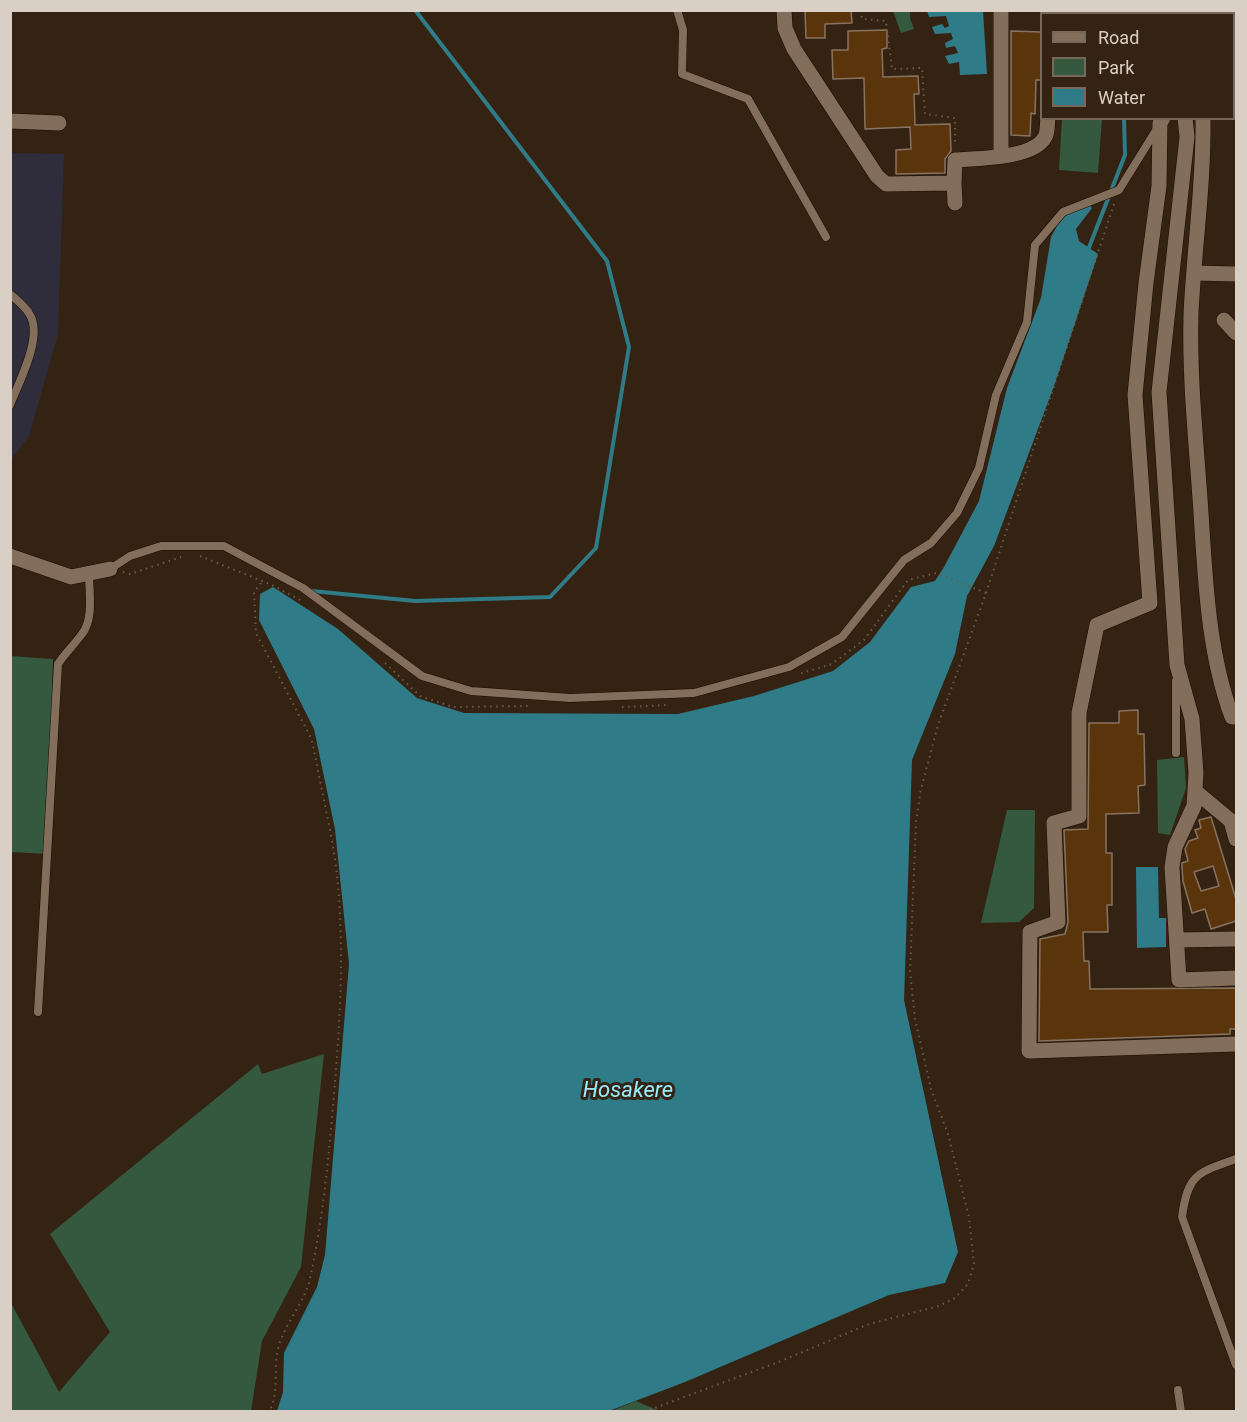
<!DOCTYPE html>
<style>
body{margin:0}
#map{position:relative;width:1247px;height:1422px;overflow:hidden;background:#342313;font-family:Roboto,sans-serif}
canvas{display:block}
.frame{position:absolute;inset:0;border:12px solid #dacfc5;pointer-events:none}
.legend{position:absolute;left:1040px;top:12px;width:195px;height:108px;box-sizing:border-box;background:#342313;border:2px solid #76685a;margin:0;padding:8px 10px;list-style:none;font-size:18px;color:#dacfc5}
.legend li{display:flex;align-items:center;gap:12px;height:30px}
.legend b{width:30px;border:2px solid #76685a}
</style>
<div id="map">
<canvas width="1247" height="1422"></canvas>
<div class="frame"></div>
<ul class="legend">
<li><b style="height:8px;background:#836e5c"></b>Road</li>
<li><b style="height:16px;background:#34593f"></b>Park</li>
<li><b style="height:16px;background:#307b88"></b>Water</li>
</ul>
</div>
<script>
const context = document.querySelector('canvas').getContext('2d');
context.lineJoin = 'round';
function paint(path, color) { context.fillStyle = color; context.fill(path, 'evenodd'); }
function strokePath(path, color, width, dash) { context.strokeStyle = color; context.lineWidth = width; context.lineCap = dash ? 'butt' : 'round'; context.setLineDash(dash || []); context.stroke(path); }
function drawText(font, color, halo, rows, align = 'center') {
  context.font = font + ' Roboto,sans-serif'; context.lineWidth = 6; context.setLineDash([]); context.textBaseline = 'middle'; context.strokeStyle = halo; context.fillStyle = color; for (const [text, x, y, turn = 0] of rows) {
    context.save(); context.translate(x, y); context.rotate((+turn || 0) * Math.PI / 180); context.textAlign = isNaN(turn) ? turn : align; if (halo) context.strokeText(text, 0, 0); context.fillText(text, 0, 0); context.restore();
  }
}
const education = new Path2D(`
 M11,153l53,1 -6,180 -29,102 -18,24z`);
const green = new Path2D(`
 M893,11h17v7l4,11 -13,4z
 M1062,119h40l-4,54 -39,-3z
 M10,656l43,3 -5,195 -37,-2z
 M1184,757l2,31 -16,47 -12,-2 -1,-73z
 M1007,810h28l-1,98 -15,14 -38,1z
 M324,1054l-23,213 -39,74 -11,70h-240v-108l48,89 51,-60 -60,-98 208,-170 4,10z
 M636,1401l23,10 -50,1z`);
const water = new Path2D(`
 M927,11h56l4,63 -27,1 -1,-13 -10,2 -4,-8 13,-3 -3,-7 -9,2 -1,-5 8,-4 -2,-6 -16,1 -3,-7 10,-3 3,4 4,-2 -3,-10 -17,1z
 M1089,204l3,4 -16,21 3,12 19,13 -44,132 -60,160 -27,50 -12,58 -43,106 -8,240 54,252 -13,31 -56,12 -204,87 -76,29h-332l6,-19 1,-39 33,-66 8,-32 24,-291 -14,-135 -21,-100 -55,-109 1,-26 13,-7 65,42 79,69 47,15 214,1 76,-18 79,-25 37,-29 41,-55 24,-6 9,-14 35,-66 28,-113 34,-90 10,-61 12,-22z
 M1136,867h22l1,51h7v29l-29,1z`);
const stream = new Path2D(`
 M1121,10v4
 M1088,250l37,-95 -1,-37
 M312,591l103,10 135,-4 46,-49 33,-201 -22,-86 -192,-251`);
const building = new Path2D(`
 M805,10h46l1,13 -27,1v14h-19z
 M887,30v18l-5,1 1,28 35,-1 1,18h-5l1,31 35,-1 1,27 -6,8v14l-49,1v-24l15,-1 -1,-22 -45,2 -1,-51 -31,1 -1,-29h16v-19z
 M1011,31l30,1v48h-5l-1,34 -4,-1 -1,23 -19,-1z
 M1138,710v24h6l1,51 -7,1 1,27 -33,1v39h6v52h-5l1,27h-25l1,29h5l1,28 146,-1v41h-6v5l-191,7 1,-102 25,-5 3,-12 -4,-92 24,-1 1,-106h30v-12z
 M1211,817l25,82v22l-25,8 -6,-20 -13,4 -9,-32 -1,-14v-4l6,-2 -3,-12 4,-8 9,-3 -3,-8 6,-2 -2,-8zM1213,866l6,20 -18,5 -7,-19z`);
const path = new Path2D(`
 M861,10l1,9 24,2 6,48 30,-1 3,46 30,4v28
 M200,556l72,29 30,16
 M123,572l7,2 51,-17
 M261,583l-7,9 2,41 55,105 3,12c8,45 20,90 24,135 6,70 2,139 -4,209 -5,62 -11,124 -24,185 -6,25 -26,45 -32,70 -5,21 2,42 -9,63
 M986,593l128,-389
 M385,663l35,33 33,11 77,-1
 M622,707l46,-2
 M644,1412l137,-51 88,-37 70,-18 16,-8 13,-14 6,-20 -5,-47 -21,-83 -17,-45 -16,-70 -5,-48 6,-149 5,-33 17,-64 48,-132 -50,-20 -28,7 -44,60 -32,24 -33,10`);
const lane = new Path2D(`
 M677,10l6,20 -1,44 66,25 78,138
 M10,294c7,6 16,13 20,21 13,22 -11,67 -20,90
 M110,569l20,-13 31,-10h63l79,42 119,88 49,15 99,7 124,-5 95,-26 53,-30 62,-77 27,-17 26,-30 22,-45 17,-73 31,-73 8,-77 28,-33 56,-22 39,-63
 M1176,753v-72
 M38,1012l20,-348c7,-11 16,-19 24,-30 12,-15 7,-42 7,-61
 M1236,1159c-38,14 -48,14 -54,58l54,148
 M1178,1390l3,22`);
const street = new Path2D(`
 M784,10l1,18 9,21 83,127 9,8 68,-1 1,-23c23,-2 78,-1 90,-23 3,-5 2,-13 3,-19
 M1179,10v4
 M1203,10v4
 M1098,14v-4
 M1163,118l-3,5 -1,63 -13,97 -11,112 15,208 -53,22 -18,88v103l-25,7 4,99 -28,10 -1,119 207,-7
 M1185,118l2,19 -28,255 18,273 15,54 4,54 -2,33 -19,41 -3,20 7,113 57,-2
 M1203,118c1,66 -9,131 -12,196 -2,72 7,143 11,215 4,63 8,129 30,188h4
 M10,121l49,2
 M1001,155v-145
 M954,183l1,20
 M1195,273l41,1
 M1224,320l12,13
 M10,556l61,21 39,-8
 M1195,791l36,30 5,18
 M1178,940l58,-1`);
const waterNames = [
 ["Hosakere",628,1091]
];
paint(education, '#2f2c3c');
paint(green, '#34593f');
paint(water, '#307b88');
strokePath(stream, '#307b88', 4);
paint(building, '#5a340b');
strokePath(building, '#887361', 1.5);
strokePath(lane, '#1b0c01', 9);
strokePath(street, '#1b0c01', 16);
strokePath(path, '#6a5b4d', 2, [1.5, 4.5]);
strokePath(lane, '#836e5c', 8);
strokePath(street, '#836e5c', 15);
drawText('italic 22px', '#97ecfb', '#342313', waterNames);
</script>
